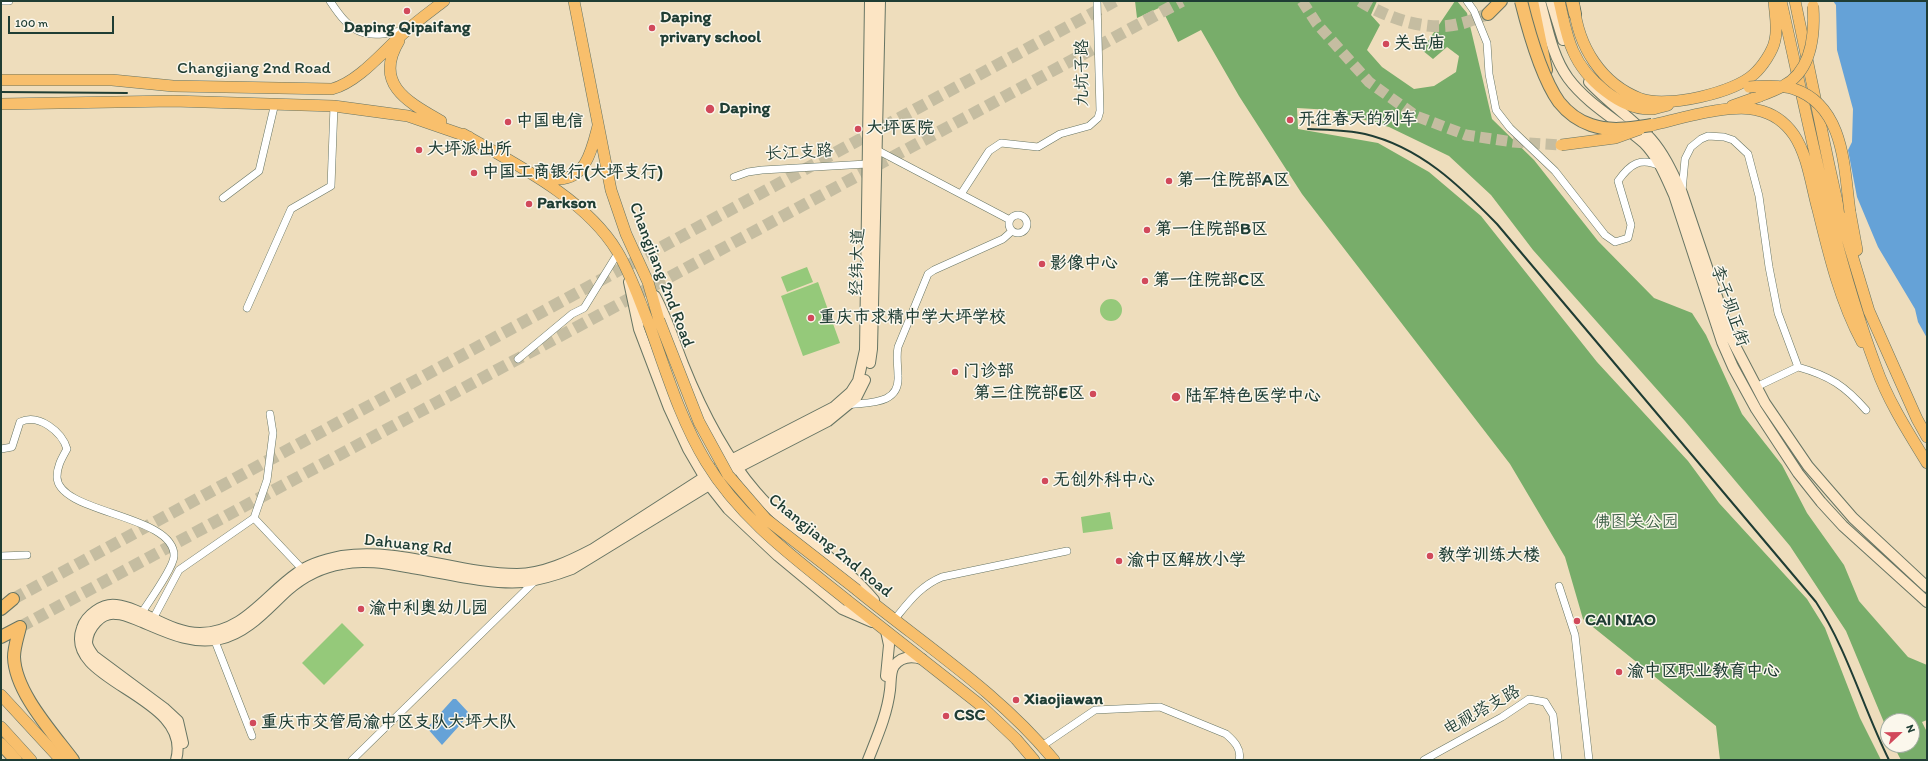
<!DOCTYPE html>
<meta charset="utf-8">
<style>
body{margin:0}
#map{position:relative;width:1928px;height:761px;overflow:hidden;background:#eeddbc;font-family:Itim,sans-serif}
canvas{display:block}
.frame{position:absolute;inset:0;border:2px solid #1f3d34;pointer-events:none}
.north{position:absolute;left:1880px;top:713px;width:40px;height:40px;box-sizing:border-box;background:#fbf7ec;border:1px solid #a3ada2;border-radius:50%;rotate:68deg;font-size:11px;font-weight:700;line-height:16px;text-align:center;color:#1f3d34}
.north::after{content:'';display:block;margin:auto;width:14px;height:18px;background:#d1495b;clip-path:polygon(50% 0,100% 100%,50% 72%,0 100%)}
.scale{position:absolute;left:8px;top:16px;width:106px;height:18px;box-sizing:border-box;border:2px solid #1f3d34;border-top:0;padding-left:5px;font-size:12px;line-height:14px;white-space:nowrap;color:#1f3d34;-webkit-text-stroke:3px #fbf7ec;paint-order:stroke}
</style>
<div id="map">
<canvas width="1928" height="761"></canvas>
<div class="frame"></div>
<div class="north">N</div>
<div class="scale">100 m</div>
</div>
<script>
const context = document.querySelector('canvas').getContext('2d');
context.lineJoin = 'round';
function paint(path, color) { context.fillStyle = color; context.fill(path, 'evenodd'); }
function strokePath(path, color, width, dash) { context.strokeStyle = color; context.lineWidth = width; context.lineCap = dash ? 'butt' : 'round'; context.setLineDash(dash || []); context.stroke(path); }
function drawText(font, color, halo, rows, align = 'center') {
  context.font = font + ' Itim,"LXGW WenKai TC",sans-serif'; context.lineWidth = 3; context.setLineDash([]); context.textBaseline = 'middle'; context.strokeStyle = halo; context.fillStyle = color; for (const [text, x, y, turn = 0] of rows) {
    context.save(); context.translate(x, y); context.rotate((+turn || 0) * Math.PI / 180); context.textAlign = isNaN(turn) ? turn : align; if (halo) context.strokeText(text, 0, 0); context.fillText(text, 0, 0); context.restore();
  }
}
const green = new Path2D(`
 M807,267l6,15 -26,10 -6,-15z
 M818,282l22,61 -37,13 -22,-60z
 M1100 310a11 11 0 1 1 22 0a11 11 0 1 1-22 0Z
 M1110,512l3,17 -30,4 -2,-16z
 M342,623l22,22 -40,40 -22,-22z`);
const forest = new Path2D(`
 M1135,1h242l-6,14 9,10 -13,25 15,17 32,22 20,-3 22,-14 3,-16 -12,-9 -14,12 -11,-9 33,-49h2l10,12 25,106 42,41 64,81 56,57 38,15 14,22 36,79 40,51 25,48 37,52 15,36 49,56 19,8v55l-5,2 5,10v28h-26l-8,-15h19v-24h-24v11l-42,-101 -56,-85 -105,-125 -152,-171 -42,-55 -42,-39 -60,-29 -58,-17 -34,-2 1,21 80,14 51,29 52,44 116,146 91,99 31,42 88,96 18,29 35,90 21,42h-161l-4,-34 -133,-107 -18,-62 -55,-93 -208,-270 -63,-98 -38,-66 -23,12 -17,-35 -24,11z`);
const water = new Path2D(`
 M1833,1h94v337l-9,-16 -3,-13 -37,-62 -21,-50 -9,-47 4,-8 1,-33 -16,-59 -1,-45z
 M453,699h3l12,13v4l-26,29 -15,-17z`);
const primaryTunnel = new Path2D(`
 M1302,1l15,23 52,58 47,34 50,19 47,7 48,3`);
const highwayTunnel = new Path2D(`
 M1360,1c27,17 67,31 99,23 10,-2 20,-7 29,-10
 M13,599l1102,-598
 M20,627l1162,-626`);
const street = new Path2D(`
 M1,1h8
 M330,1c23,35 34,38 76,29
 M1467,1l7,10 13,32 2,31 7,36 14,18 45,43 50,64 10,7 13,-4 3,-13 -13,-44c12,-17 22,-24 42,-15
 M877,150l133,70
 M734,177l14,-5 14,-2 105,-6
 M1682,191l3,-32 6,-12 10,-8 7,-3 16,1 9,3 15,14 11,42 10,71 9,46 20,54
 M961,194l28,-43 12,-8 37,4 22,-13 29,-8 9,-8 2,-7 -3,-110
 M223,198l36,-27 16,-68
 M1009 224a9 9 0 1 1 18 0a9 9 0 1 1-18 0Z
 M247,308l44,-99 40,-23 3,-80
 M518,359l54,-45 12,-6 34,-55
 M1756,387l42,-20c32,9 47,19 68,43
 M848,405c21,-3 52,0 50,-29 0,-10 -2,-19 0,-29l30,-73 6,-4 69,-31 9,-8
 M1,449l11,-2 8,-25c19,-9 42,10 47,27 -5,9 -10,17 -10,28 1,37 118,37 117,79 0,11 -26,47 -33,58
 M254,518l51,54
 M1,556l26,-1
 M1559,586l16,49 14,125
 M153,619l26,-49 75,-52 13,-38 6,-47 -3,-19
 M894,620c15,-18 26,-34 48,-43l125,-26
 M213,636l39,100
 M1042,746l53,-36 65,-3 66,27c8,7 16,15 13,26
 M352,760l183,-179
 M1424,760l78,-43 27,-18 16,3 8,13 5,45`);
const secondary = new Path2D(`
 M1540,1c7,25 12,55 28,77 20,27 51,43 76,65 14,14 22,34 30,52l48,147 11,25 23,42 42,64 23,29 22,24 84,76
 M1551,1l12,39
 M1589,82c19,21 43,36 62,57 14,16 22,35 31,54l49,145 34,65 43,63 45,52 74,69
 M629,282l10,47 30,79 19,41 21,36 19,24 50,47 64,53 30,13
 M655,296c12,22 19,45 28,68 18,45 41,91 73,128 35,41 84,67 118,108
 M870,363l2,-14 8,-348
 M886,631l3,14 -3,31
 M183,743l-5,-22 -14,-13 -70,-52c-3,-4 -7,-9 -7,-14 1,-14 14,-30 29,-28 9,0 18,5 26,8 26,11 50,23 78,17 28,-6 48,-31 68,-49 15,-13 35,-23 54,-26 23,-5 47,0 70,4 32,5 79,17 111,14 17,-2 33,-7 49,-13l165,-101 91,-47 28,-23 9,-18
 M176,760c18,-65 -114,-77 -94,-132 4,-13 21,-25 34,-23 29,4 53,28 84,28 43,0 65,-38 97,-60 12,-9 30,-14 45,-17 58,-9 117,18 175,18 26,0 53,-13 76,-25l138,-89 103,-53 17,-15 7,-11 7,-31 5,-349
 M868,760c9,-23 19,-45 22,-70 1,-8 0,-18 4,-24 7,-10 18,-10 28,-7`);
const primary = new Path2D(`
 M574,1l37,189 15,44 22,48 11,38
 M1559,1c4,16 7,35 14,50 12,28 48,60 80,58 5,-1 10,-3 15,-4
 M1781,1c28,123 51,248 95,366 12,34 32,65 51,96
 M1795,1l34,164 11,50 29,96 48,108 10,18
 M1574,5c4,41 27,79 67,94 27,9 93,-6 113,-25 8,-7 19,-23 21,-34 3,-12 0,-26 -1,-39
 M399,41c-26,43 9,61 42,80
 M1,80h111l61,6 159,3c27,-7 52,-39 73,-57 12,-11 26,-21 39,-31
 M1,104l172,-3 161,5 74,10 61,21
 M1732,106l28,-10
 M1652,125c27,-6 79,-22 105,-15 15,3 28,12 37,25 14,21 17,50 24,75 11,45 22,91 44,132
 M463,134c52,30 122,64 154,117 14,23 22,49 32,73
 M538,175c6,1 13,4 19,4 29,1 35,-30 41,-53
 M1850,212l7,38
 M857,590c67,55 141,102 197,170
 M848,601l131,103 37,35 18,21
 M1,695l60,65
 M1,727l30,33`);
const highway = new Path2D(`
 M1532,1l14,69
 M1572,1l3,13
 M1488,14l13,-13
 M1,609l12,-10
 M20,627c-2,9 -6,20 -6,30 1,35 38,75 59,103
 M1,637l19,-10
 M1,744l15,16`);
const rail = new Path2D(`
 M1,92l126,1
 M1308,122l21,2
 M1308,129c19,1 39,1 57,5 55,13 94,51 132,90l319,378c32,49 47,106 73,158`);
const primaryBridge = new Path2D(`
 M1749,87c15,-1 31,-2 45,2 51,17 50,80 56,123
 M1760,96c8,-3 16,-6 23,-10 29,-15 32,-51 30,-80
 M1561,145l54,-7 25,-9
 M659,320l40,102 29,53 38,44 91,71
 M649,324c17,47 31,95 57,138 35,58 90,97 142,139`);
const highwayBridge = new Path2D(`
 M1521,1c7,28 21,77 38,101 8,10 20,19 32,23 20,7 41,3 61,0`);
const markers = [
 [407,11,4,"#d1495b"],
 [652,28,4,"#d1495b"],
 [1386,44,4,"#d1495b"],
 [710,109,5,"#d1495b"],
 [1290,120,4,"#d1495b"],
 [508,122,4,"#d1495b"],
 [858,129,4,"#d1495b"],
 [419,150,4,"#d1495b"],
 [474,173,4,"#d1495b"],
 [1169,181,4,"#d1495b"],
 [529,204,4,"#d1495b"],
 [1147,230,4,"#d1495b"],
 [1042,264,4,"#d1495b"],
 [1145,281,4,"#d1495b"],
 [811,318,4,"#d1495b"],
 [955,372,4,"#d1495b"],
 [1093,394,4,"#d1495b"],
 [1176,397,5,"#d1495b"],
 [1045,481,4,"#d1495b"],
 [1430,556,4,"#d1495b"],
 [1119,561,4,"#d1495b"],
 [361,609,4,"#d1495b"],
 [1577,621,4,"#d1495b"],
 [1619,672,4,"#d1495b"],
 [1016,700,4,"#d1495b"],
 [946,716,4,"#d1495b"],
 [253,723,4,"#d1495b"]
];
const poiNames = [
 ["Daping",660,18],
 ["privary school",660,38],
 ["Daping Qipaifang",407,28,"center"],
 ["关岳庙",1394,44],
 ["Daping",719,109],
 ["开往春天的列车",1298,120],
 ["中国电信",516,122],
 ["大坪医院",866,129],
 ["大坪派出所",427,150],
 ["中国工商银行(大坪支行)",482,173],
 ["第一住院部A区",1177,181],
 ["Parkson",537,204],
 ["第一住院部B区",1155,230],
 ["影像中心",1050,264],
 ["第一住院部C区",1153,281],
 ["重庆市求精中学大坪学校",819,318],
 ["门诊部",963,372],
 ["第三住院部E区",1085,394,"right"],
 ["陆军特色医学中心",1185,397],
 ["无创外科中心",1053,481],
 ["教学训练大楼",1438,556],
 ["渝中区解放小学",1127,561],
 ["渝中利奥幼儿园",369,609],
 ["CAI NIAO",1585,621],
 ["渝中区职业教育中心",1627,672],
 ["Xiaojiawan",1024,700],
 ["CSC",954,716],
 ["重庆市交管局渝中区支队大坪大队",261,723]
];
const streetNames = [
 ["Changjiang 2nd Road",254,69],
 ["九坑子路",1083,73,-90],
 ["长江支路",799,153,-3],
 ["经纬大道",858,262,-88],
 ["Changjiang 2nd Road",661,275,69],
 ["李子坝正街",1729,306,71],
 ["Dahuang Rd",408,545,6],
 ["Changjiang 2nd Road",830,546,39],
 ["电视塔支路",1482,711,-29]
];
const parkNames = [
 ["佛图关公园",1636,523]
];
paint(green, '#95c97a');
paint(forest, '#78ad6a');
paint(water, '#65a2d7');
strokePath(primaryTunnel, '#c5bda1', 11, [11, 5.5]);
strokePath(highwayTunnel, '#c5bda1', 12, [12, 6]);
strokePath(street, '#677564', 8);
strokePath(secondary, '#677564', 12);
strokePath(primary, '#677564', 12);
strokePath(highway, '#677564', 14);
strokePath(street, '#fff', 7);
strokePath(secondary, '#fce5c4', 10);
strokePath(primary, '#f8bf6c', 11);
strokePath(highway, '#f8bf6c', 12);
strokePath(rail, '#1f3d34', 2);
strokePath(primaryBridge, '#677564', 12, []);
strokePath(highwayBridge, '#677564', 14, []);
strokePath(primaryBridge, '#f8bf6c', 11);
strokePath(highwayBridge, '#f8bf6c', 12);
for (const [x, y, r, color] of markers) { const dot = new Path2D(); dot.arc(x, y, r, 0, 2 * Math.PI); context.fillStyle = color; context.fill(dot); strokePath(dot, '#fbf7ec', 1.5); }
drawText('bold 17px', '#1f3d34', '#fbf7ec', poiNames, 'left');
drawText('17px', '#1f3d34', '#fbf7ec', streetNames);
drawText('17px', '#3c6046', '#fbf7ec', parkNames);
</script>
